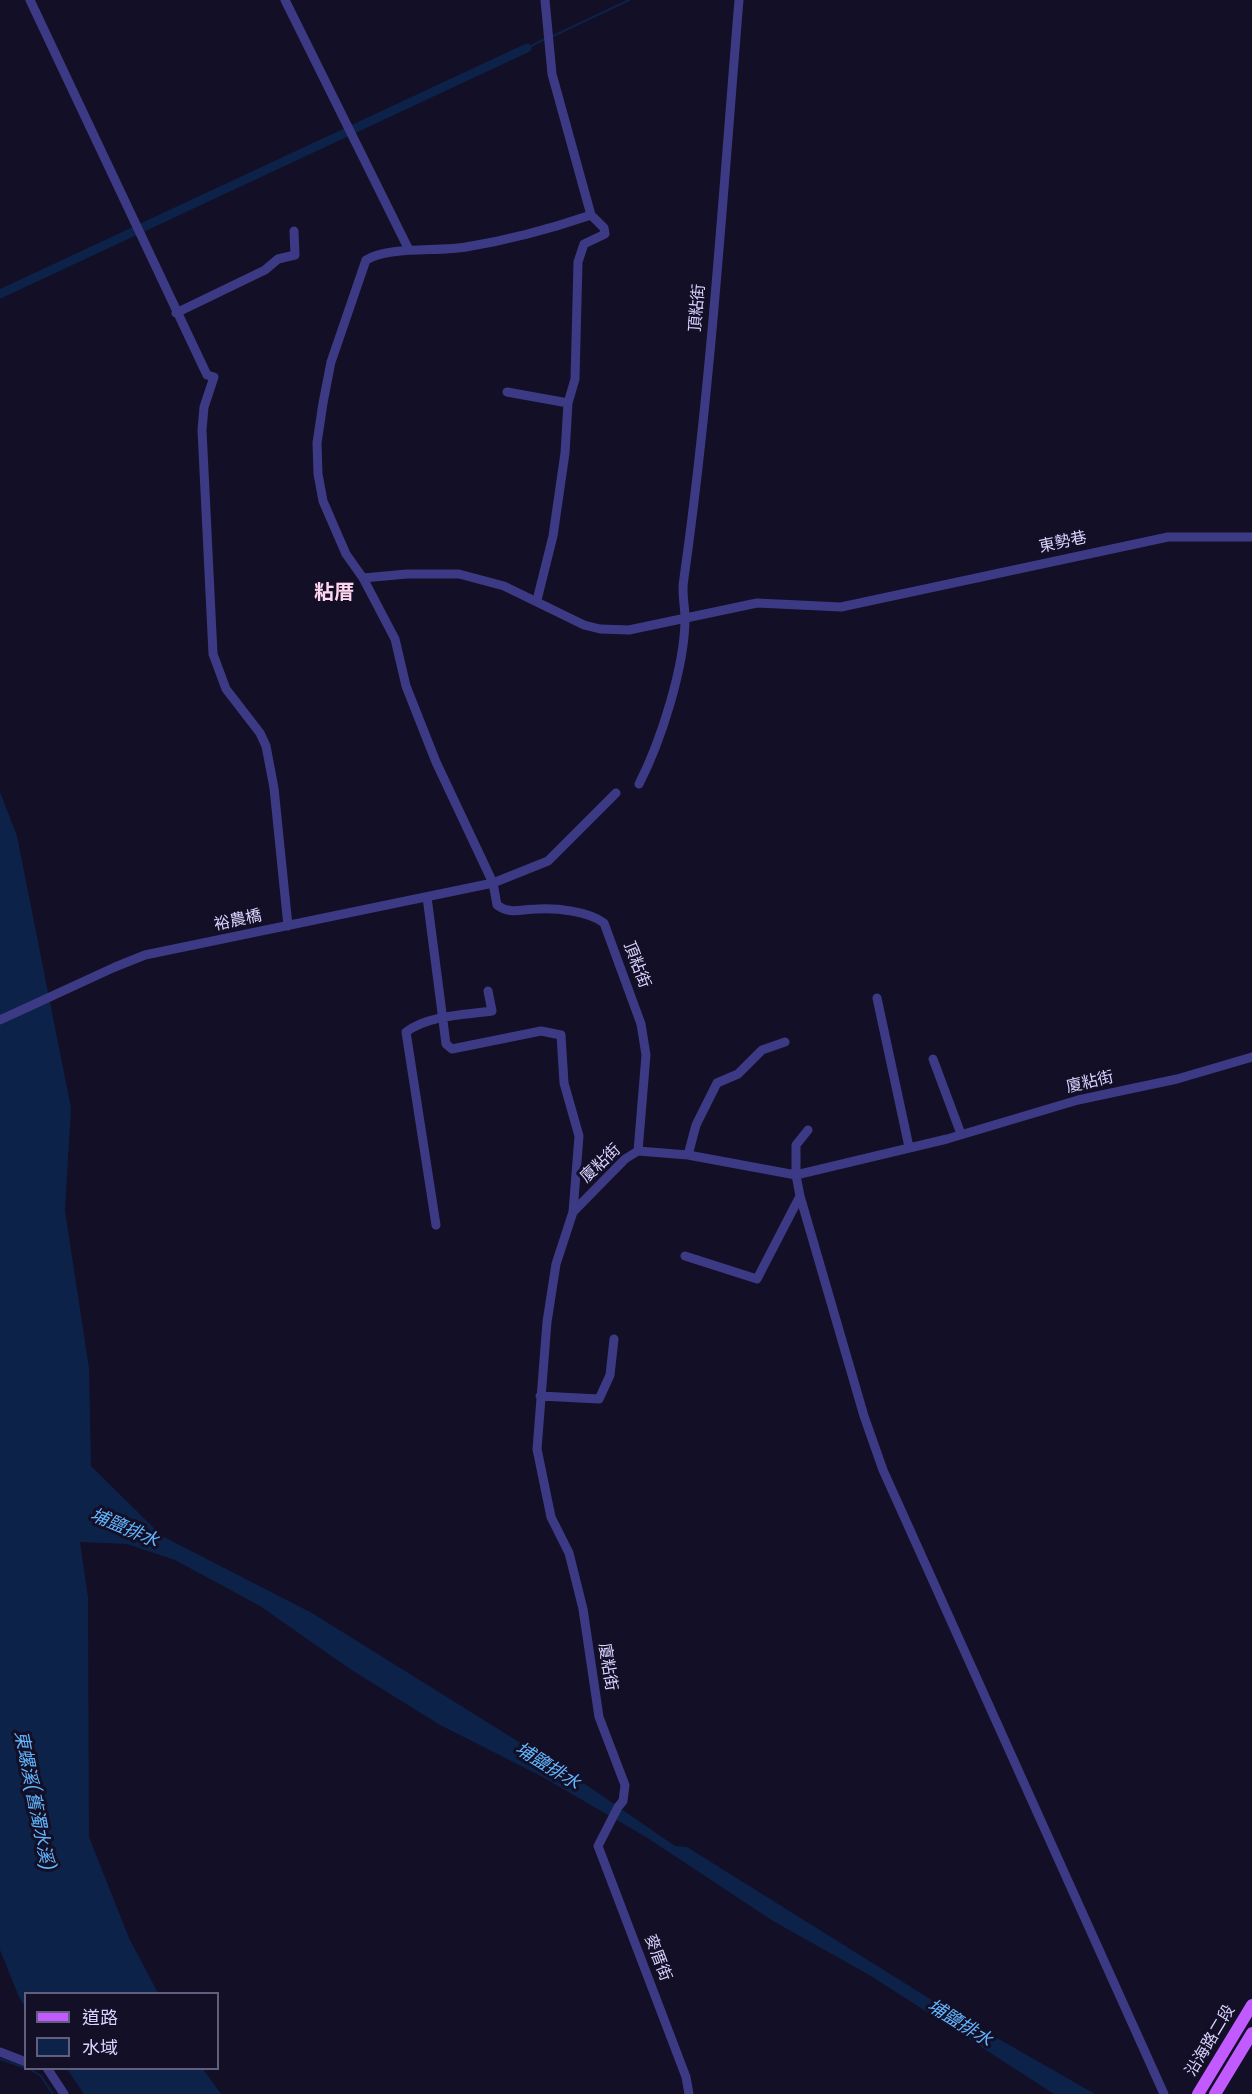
<!DOCTYPE html>
<meta charset="utf-8">
<style>
body{margin:0}
#map{position:relative;width:1252px;height:2094px;overflow:hidden;background:#130f26;font-family:Poppins,"Noto Sans TC",sans-serif}
canvas{display:block}
.legend{position:absolute;left:24px;top:1992px;width:195px;height:78px;box-sizing:border-box;background:#130f26;border:2px solid #625e7d;margin:0;padding:8px 10px;list-style:none;font-size:18px;color:#d9d4ff}
.legend li{display:flex;align-items:center;gap:12px;height:30px}
.legend b{width:30px;border:2px solid #625e7d}
</style>
<div id="map">
<canvas width="1252" height="2094"></canvas>
<ul class="legend">
<li><b style="height:8px;background:#c25bff"></b>道路</li>
<li><b style="height:16px;background:#0c2248"></b>水域</li>
</ul>
</div>
<script>
const context = document.querySelector('canvas').getContext('2d');
context.lineJoin = 'round';
function paint(path, color) { context.fillStyle = color; context.fill(path, 'evenodd'); }
function strokePath(path, color, width, dash) { context.strokeStyle = color; context.lineWidth = width; context.lineCap = dash ? 'butt' : 'round'; context.setLineDash(dash || []); context.stroke(path); }
function drawText(font, color, halo, rows, align = 'center') {
  context.font = font + ' Poppins,"Noto Sans TC",sans-serif'; context.lineWidth = 6; context.setLineDash([]); context.textBaseline = 'middle'; context.strokeStyle = halo; context.fillStyle = color; for (const [text, x, y, turn = 0] of rows) {
    context.save(); context.translate(x, y); context.rotate((+turn || 0) * Math.PI / 180); context.textAlign = isNaN(turn) ? turn : align; if (halo) context.strokeText(text, 0, 0); context.fillText(text, 0, 0); context.restore();
  }
}
const water = new Path2D(`
 M0,792l17,44 54,272 -6,103 24,157 2,98 71,70 150,77 260,162 103,71 12,1 256,160 152,87h-41l-183,-118 -98,-55 -127,-84 -107,-62 -99,-50 -90,-56 -90,-63 -85,-46 -48,-16 -47,-2 8,55 1,240 40,101 29,55 -132,1 -1,13 -6,-10 -19,-47z
 M67,2069h136l18,25h-137z`);
const stream = new Path2D(`
 M551,37l78,-37
 M527,48l18,-9
 M0,2059l26,9
 M28,2068l13,8 12,18`);
const canal = new Path2D(`
 M0,294l527,-246`);
const minor = new Path2D(`
 M30,0l177,375 7,2 -10,30 -2,23 11,224 13,35 34,44 6,13 8,42 14,138
 M285,0l124,250
 M591,215c-41,14 -82,25 -125,32 -29,5 -78,-1 -100,13l-35,102 -8,41 -6,40 1,31 5,27 23,53 17,24 32,61 11,47 30,76 57,121 4,22c13,10 24,4 40,4 20,-1 51,2 67,14l37,101 5,31 -8,96
 M176,313l89,-43 13,-11 17,-4 -1,-24
 M507,392l61,11
 M363,578l44,-4h52l45,12 80,39 16,4 29,1 128,-27 84,4 327,-70h84
 M537,600l16,-64 12,-83 3,-50 7,-24 3,-117 6,-18 21,-10 -1,-6 -13,-13 -39,-141 -7,-74
 M639,784c22,-43 46,-118 46,-166 0,-14 -4,-25 -1,-40 27,-191 39,-385 55,-578
 M427,897l19,147 6,5 89,-18 20,4 3,48 15,53 -6,76
 M877,998l32,149
 M0,1020l115,-53 30,-12 348,-72 55,-22 68,-68
 M933,1059l28,75
 M808,1130l-12,15v30l4,21 64,220 19,54 281,624
 M688,1155l8,-30 21,-42 21,-9 24,-24 23,-8
 M436,1225l-30,-193c22,-17 59,-17 86,-21l-4,-20
 M685,1256l72,23 43,-83
 M540,1396l59,3 11,-24 4,-36
 M0,2052l26,10
 M47,2068l17,26
 M689,2094l-3,-17 -88,-231 20,-39 5,-6 2,-16 -26,-68 -16,-108 -14,-56 -18,-36 -14,-68 10,-127 9,-58 17,-52 52,-53 13,-8 50,4 108,20 151,-36 131,-39 99,-21 75,-22`);
const major = new Path2D(`
 M1198,2094l54,-89
 M1215,2094l37,-61`);
const streetNames = [
 ["頂粘街",698,308,-85],
 ["東勢巷",1063,543,-12],
 ["裕農橋",238,921,-12],
 ["頂粘街",636,965,69],
 ["廈粘街",1090,1083,-13],
 ["廈粘街",601,1164,-43],
 ["廈粘街",607,1667,81],
 ["麥厝街",657,1958,69],
 ["沿海路二段",1211,2041,-59]
];
const waterNames = [
 ["埔鹽排水",124,1529,23],
 ["埔鹽排水",547,1767,32],
 ["東螺溪(舊濁水溪)",33,1801,79],
 ["埔鹽排水",959,2024,32]
];
const quarterNames = [
 ["粘厝",334,594]
];
paint(water, '#0c2248');
strokePath(stream, '#0c2248', 2);
strokePath(canal, '#0c2248', 9);
strokePath(minor, '#3d3a85', 9);
strokePath(major, '#c25bff', 12);
drawText('16px', '#d9d4ff', '#130f26', streetNames);
drawText('italic 18px', '#62b6ff', '#130f26', waterNames);
drawText('bold 20px', '#ffd6f0', '#130f26', quarterNames);
</script>
